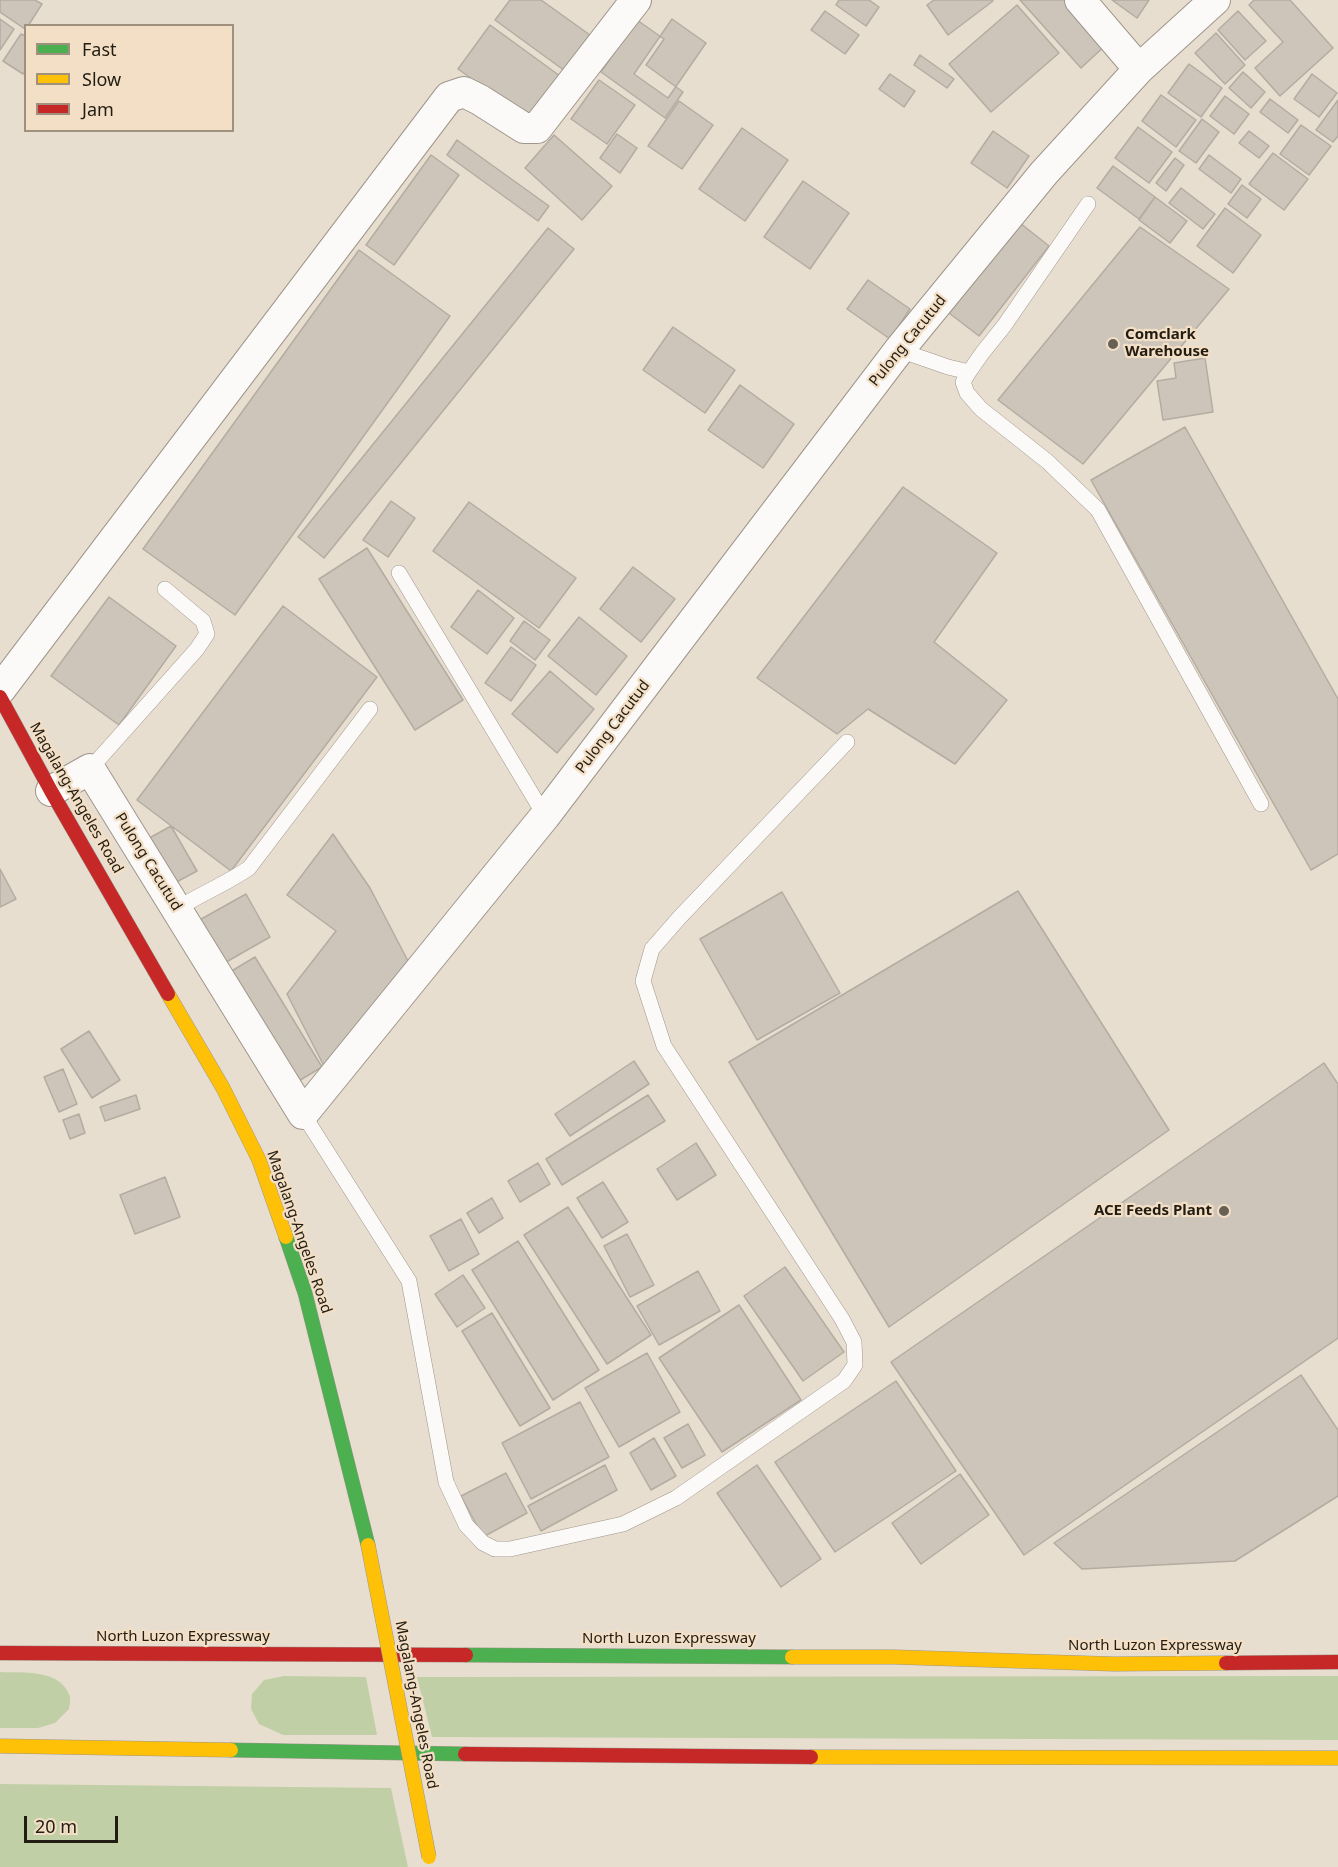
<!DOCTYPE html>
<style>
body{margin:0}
#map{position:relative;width:1338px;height:1867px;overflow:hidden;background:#e8ded0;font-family:"Noto Sans",sans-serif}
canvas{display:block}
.legend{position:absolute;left:24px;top:24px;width:210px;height:108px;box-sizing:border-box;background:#f3dfc5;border:2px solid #9f917d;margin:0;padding:8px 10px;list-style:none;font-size:18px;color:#221c12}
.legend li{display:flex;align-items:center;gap:12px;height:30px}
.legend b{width:30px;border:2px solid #9f917d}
.scale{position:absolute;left:24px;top:1816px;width:94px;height:27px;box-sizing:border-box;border:3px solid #221c12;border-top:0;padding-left:8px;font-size:18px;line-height:21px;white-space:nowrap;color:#221c12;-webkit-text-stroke:4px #f3dfc5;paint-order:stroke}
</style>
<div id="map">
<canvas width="1338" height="1867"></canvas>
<ul class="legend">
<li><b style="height:8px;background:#4caf50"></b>Fast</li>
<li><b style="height:8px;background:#ffc107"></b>Slow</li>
<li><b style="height:8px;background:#c62828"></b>Jam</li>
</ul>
<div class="scale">20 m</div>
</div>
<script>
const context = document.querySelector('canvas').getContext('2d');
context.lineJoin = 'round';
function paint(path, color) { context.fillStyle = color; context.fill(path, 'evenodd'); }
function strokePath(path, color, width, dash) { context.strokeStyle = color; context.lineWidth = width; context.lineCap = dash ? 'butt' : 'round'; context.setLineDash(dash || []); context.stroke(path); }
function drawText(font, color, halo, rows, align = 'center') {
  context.font = font + ' "Noto Sans",sans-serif'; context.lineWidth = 4.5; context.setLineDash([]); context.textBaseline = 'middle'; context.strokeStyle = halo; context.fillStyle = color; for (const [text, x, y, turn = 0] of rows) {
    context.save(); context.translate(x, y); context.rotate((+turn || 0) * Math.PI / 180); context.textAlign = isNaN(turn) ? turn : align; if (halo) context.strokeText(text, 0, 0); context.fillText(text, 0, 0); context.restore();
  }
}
const green = new Path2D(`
 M0,1672c22,1 59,-3 69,22 2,4 1,10 0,15l-14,14 -17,5h-38z
 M284,1676l82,1 11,58h-94l-24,-11 -8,-15 1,-15 12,-14z
 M1338,1676v64l-906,-3 -15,-60z
 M0,1784l391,4 17,79h-408z`);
const building = new Path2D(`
 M0,0h35l7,4 -14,22h-2l-1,3 -25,-17z
 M510,0h31l49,35 -25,36 -70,-51z
 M839,0h30l10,7 -13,19 -30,-21z
 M934,0h58l1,1 -45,34 -21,-30z
 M1020,0h50l38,43 -27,25z
 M1112,0h37l-12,18z
 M1254,0h36l43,48 -53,48 -25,-28 28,-26 -34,-37z
 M1017,5l42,48 -68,59 -42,-48z
 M825,11l34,24 -14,19 -34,-24z
 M1238,11l28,30 -21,19 -27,-30z
 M0,19l14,10 -14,21z
 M672,19l34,24 -38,55 -34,-24z
 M637,20l27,19 -18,26 37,27 -18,26 -64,-46z
 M490,25l70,51 -31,44 -71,-51z
 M1216,33l29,32 -20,19 -30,-31z
 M21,34l5,2v34l-3,4 -20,-13z
 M920,55l34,24 -7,9 -33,-23z
 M1189,64l33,24 -21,29 -33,-24z
 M1243,72l22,20 -14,16 -22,-20z
 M890,74l25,17 -11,16 -25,-18z
 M1312,74l25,19 -18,24 -25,-18z
 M599,80l36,25 -28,39 -36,-25z
 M1161,95l35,25 -20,27 -34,-26z
 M1225,96l24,18 -15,20 -24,-18z
 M1270,99l28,21 -10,13 -28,-21z
 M1338,100v36l-5,6 -17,-12z
 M679,101l34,24 -31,44 -34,-23z
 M1202,119l17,13 -23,31 -17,-12z
 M1301,125l30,21 -22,29 -29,-21z
 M1138,127l34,25 -23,31 -34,-25z
 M742,128l46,32 -43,61 -46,-32z
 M993,131l36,25 -22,32 -36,-25z
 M1249,131l20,15 -10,12 -20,-15z
 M617,134l20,14 -17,25 -20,-15z
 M554,135l58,51 -30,34 -57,-52z
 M457,140l92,66 -11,15 -91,-66z
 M1273,153l35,26 -24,31 -35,-26z
 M431,155l28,20 -65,90 -28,-20z
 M1209,155l32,24 -10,14 -32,-24z
 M1175,158l9,7 -18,26 -10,-8z
 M1113,166l42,31 -16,22 -42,-31z
 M803,181l46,32 -39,56 -46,-32z
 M1242,185l19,14 -14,19 -19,-14z
 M1181,188l34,26 -12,15 -34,-26z
 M1155,197l32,24 -17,22 -31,-23z
 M1225,208l36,27 -28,38 -36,-27z
 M1020,223l29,23 -70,90 -30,-23z
 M1140,227l89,62 -146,175 -85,-64z
 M548,228l26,21 -250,309 -26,-21z
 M359,250l91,66 -215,299 -92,-66z
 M868,280l42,29 -20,30 -43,-30z
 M673,327l62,43 -30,43 -62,-43z
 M1205,358l8,54 -50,8 -6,-39 19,-3 -2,-15z
 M740,385l54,39 -31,44 -55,-38z
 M1185,427l153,272v155l-27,16 -220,-390z
 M903,487l94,66 -63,89 73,58 -52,64 -87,-55 -31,25 -80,-56z
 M391,501l24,17 -27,39 -25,-17z
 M469,502l107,76 -37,50 -106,-77z
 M367,548l96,152 -48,30 -96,-151z
 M633,567l42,32 -34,43 -41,-33z
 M478,590l36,28 -27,36 -36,-27z
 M109,597l67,49 -57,79 -68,-49z
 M283,606l94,71 -146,194 -94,-71z
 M579,617l48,39 -31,39 -48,-39z
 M524,621l26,19 -15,20 -25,-19z
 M511,647l25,18 -25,36 -26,-18z
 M550,671l44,38 -37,44 -45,-39z
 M171,826l26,45 -28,15 -25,-45z
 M333,834l37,54 38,73 -83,107 -38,-74 49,-63 -49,-36z
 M0,869l16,30 -16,8z
 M1018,891l151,239 -280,197 -160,-265z
 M782,892l58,101 -83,47 -57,-101z
 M246,894l24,43 -49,28 -25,-43z
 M255,957l67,110 -30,18 -67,-110z
 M89,1031l31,49 -28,18 -31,-49z
 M634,1061l15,23 -79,52 -15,-22z
 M1324,1063l14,21v254l-314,217 -133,-193z
 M63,1069l14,35 -18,8 -15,-35z
 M136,1095l4,14 -35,12 -5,-14z
 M648,1095l17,26 -103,64 -16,-26z
 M79,1114l6,19 -15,6 -7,-19z
 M696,1143l20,32 -39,25 -20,-31z
 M538,1163l12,21 -30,18 -12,-21z
 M165,1177l15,40 -45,17 -15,-39z
 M603,1182l25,40 -26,16 -25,-40z
 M492,1198l11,20 -24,15 -12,-20z
 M568,1207l83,128 -44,29 -83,-129z
 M461,1219l18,35 -30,17 -19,-35z
 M627,1234l27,51 -24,12 -26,-51z
 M518,1241l81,129 -46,30 -81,-130z
 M785,1267l59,85 -41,29 -59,-85z
 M698,1271l22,40 -61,34 -22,-39z
 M463,1275l22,33 -28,19 -22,-33z
 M739,1305l62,95 -79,52 -63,-94z
 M492,1313l58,95 -30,18 -58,-95z
 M647,1353l33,59 -61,35 -34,-59z
 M1301,1375l37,55v66l-103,65 -153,8 -28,-26z
 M896,1381l60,90 -121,81 -60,-90z
 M580,1402l29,55 -78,42 -29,-56z
 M688,1424l17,31 -23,13 -18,-30z
 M654,1438l22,38 -25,14 -21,-37z
 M605,1465l12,25 -76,41 -13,-25z
 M757,1465l64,94 -40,28 -64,-94z
 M506,1473l21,40 -44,24 -22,-41z
 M960,1474l29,41 -68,49 -29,-41z`);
const lane = new Path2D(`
 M899,350l49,17 21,5 14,-20 21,-26 84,-122
 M969,372l-6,10 4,11 14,16 67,53 50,48 163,294
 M399,573l146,243
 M90,769l107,-120 10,-15 -4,-13 -38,-32
 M177,909c23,-15 49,-25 72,-41l121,-159
 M303,1114l106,167 37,201 20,43 17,18 12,6h15l113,-25 53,-26 168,-117 11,-16 -1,-23 -12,-23 -178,-273 -21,-65 9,-32 27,-31 168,-176`);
const street = new Path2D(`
 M1080,0l59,69
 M0,690l449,-593 15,-5 16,8 44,28h13l99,-128
 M51,791l39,-22 213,345 242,-298 354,-466 145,-177 95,-104 76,-69`);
const fast = new Path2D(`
 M286,1237l19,56 63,252
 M466,1655l326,2
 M231,1750l234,4`);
const slow = new Path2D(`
 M168,994l55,94 36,72 27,77
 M792,1657h101l221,7 112,-1
 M0,1746l231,4
 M811,1757l527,1`);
const jam = new Path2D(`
 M0,697l51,94 117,203
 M0,1653l466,2
 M1226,1663l112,-1
 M465,1754l346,3`);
const slowBridge = new Path2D(`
 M368,1545l61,312`);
const markers = [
 [1113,344,6,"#676054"],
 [1224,1211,6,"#676054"]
];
const poiNames = [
 ["Comclark",1125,335],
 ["Warehouse",1125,352],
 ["ACE Feeds Plant",1212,1211,"right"]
];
const streetNames = [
 ["Pulong Cacutud",908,341,-51],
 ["Pulong Cacutud",613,727,-53],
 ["Magalang-Angeles Road",76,798,60],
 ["Pulong Cacutud",148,862,58],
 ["Magalang-Angeles Road",299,1232,71],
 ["North Luzon Expressway",183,1637],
 ["North Luzon Expressway",669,1639],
 ["North Luzon Expressway",1155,1646],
 ["Magalang-Angeles Road",416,1705,79]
];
paint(green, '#c1cfa6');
paint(building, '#cdc5ba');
strokePath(building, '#b4aca1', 1.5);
strokePath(lane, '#9e968b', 16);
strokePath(street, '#9e968b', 32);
strokePath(fast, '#9e968b', 15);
strokePath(slow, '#9e968b', 15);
strokePath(jam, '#9e968b', 15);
strokePath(lane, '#fcfaf8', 15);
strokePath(street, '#fcfaf8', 30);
strokePath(fast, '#4caf50', 14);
strokePath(slow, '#ffc107', 14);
strokePath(jam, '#c62828', 14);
strokePath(slowBridge, '#9e968b', 15, []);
strokePath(slowBridge, '#ffc107', 14);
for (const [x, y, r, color] of markers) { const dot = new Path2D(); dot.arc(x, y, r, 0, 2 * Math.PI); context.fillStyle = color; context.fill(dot); strokePath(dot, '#f3dfc5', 2); }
drawText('bold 15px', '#221c12', '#f3dfc5', poiNames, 'left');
drawText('15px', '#221c12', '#f3dfc5', streetNames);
</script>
